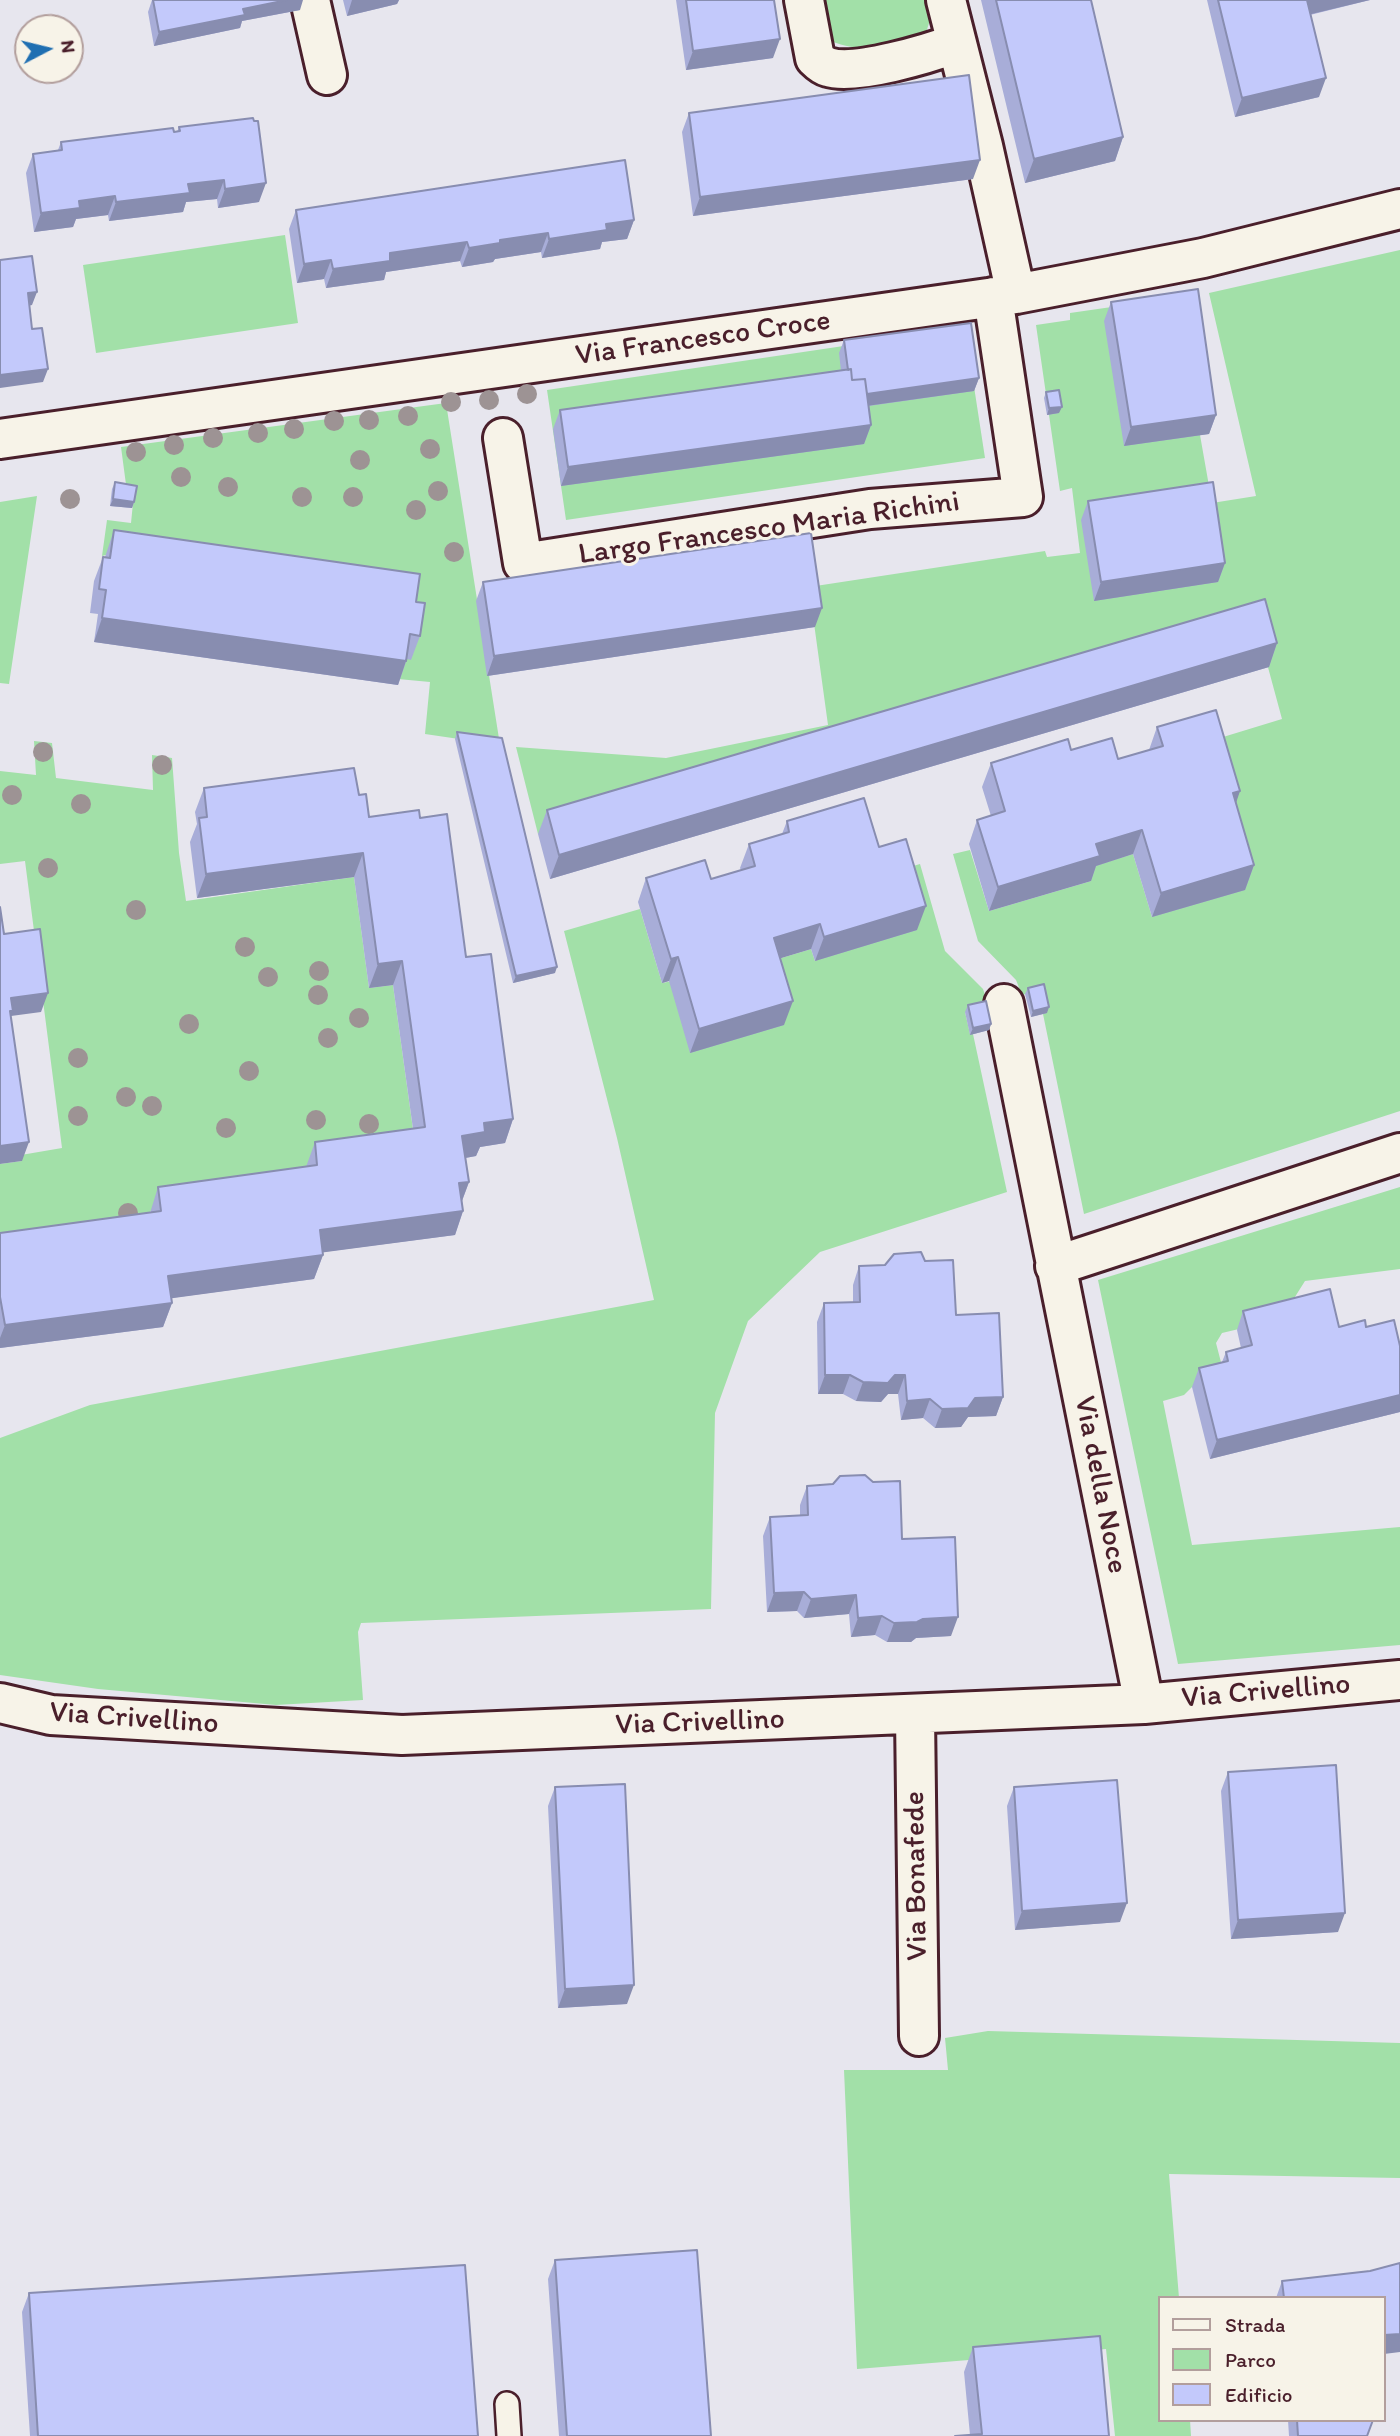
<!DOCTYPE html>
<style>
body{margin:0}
#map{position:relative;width:1400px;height:2436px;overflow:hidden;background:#e7e6ee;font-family:Itim,sans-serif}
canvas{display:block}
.legend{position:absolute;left:1158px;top:2296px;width:228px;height:126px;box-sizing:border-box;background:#f7f3e8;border:2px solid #b29e9c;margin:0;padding:9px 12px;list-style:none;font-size:21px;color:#4a1f2b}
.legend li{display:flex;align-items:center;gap:14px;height:35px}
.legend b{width:35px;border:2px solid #b29e9c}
.north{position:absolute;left:14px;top:14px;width:70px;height:70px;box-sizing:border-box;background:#f7f3e8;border:2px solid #b29e9c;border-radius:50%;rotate:83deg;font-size:19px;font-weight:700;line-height:28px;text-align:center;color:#4a1f2b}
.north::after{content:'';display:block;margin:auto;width:24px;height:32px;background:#1f6fb2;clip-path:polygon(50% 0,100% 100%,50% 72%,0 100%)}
</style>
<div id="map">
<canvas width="1400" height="2436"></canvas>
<ul class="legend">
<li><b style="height:9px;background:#f7f3e8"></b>Strada</li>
<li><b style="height:19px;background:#a2e0a8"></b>Parco</li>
<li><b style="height:19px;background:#c3c9fb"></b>Edificio</li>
</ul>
<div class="north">N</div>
</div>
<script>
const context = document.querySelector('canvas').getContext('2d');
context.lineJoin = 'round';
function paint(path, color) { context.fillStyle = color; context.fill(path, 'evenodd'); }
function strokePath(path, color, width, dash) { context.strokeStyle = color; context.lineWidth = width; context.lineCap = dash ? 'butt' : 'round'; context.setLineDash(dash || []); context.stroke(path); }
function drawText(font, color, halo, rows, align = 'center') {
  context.font = font + ' Itim,sans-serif'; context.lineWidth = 6; context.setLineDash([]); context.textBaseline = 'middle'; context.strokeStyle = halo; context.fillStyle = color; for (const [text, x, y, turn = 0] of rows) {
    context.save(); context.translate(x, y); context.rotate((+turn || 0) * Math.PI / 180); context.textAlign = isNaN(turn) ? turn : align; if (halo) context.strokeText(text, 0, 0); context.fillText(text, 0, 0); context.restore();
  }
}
const green = new Path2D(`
 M816,0h115l2,10 -8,26c-38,11 -55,19 -95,5z
 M285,235l13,88 -202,30 -13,-88z
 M1400,250v861l-316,103 -41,-200 -2,-24 -19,5 -6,-15 -38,-39 -25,-87 17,-4 19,61 102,-30 -4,-13 46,-14 19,63 58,-176 72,-22 -26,-96 -718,211 -22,-87 150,11 162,-33 -19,-138 236,-36 2,6 33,-4 -8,-65 -12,3 -24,-166 34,-5v-7l111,-16 19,138 12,68 44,-7 -47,-203z
 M965,328l20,130 -419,62 -19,-130z
 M446,403l54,342 -75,-11 5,-52 -32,-3 -292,-124 -4,1 5,-36 24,3 3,-30 -7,-1 -6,-45z
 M37,496l-28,188 -9,-1v-181z
 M34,741l18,2 4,35 97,12 -1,-35 20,3 7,95 7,48 168,-24 15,111 24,-3 23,166 -110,15 3,24 -159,21 2,25 -152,20v-92l22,-3 -1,-6 41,-7 -37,-287 -25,3v-93l36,4z
 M920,864l25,87 38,38 6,18 -24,5 5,22h3l34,158 -187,60 -72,69 -33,92 -4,196 -350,14 -3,9 5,68 -87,5 -178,-16 -98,-14v-237l90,-33 564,-105 -37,-162 -53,-207 76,-22 22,74 103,-20 46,-14 4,12 84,-91z
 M1400,1187v82l-95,12 -24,38 -59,14 -6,10 7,27 -31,17 -8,8 -21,6 29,144 208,-18v118l-222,19 -80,-384z
 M988,2031l412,12v135l-231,-4 10,124h-19v122h30l1,16h-76l-9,-87 -249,20 -13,-299h104l-3,-32z`);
const service = new Path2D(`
 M507,2404l2,32`);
const minor = new Path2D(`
 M310,0l17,75
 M804,0l11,58c3,3 9,8 13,9 27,9 102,-14 129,-24
 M946,0l37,146 33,148
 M503,438l20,125 347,-54 153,-12 -30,-200
 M0,439l1016,-145 187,-36 197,-49
 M1004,1004l140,700
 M1055,1266l345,-113
 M0,1703l51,12 351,20 742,-31 256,-24
 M915,1715l4,321`);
const trees = [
 [527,394],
 [489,400],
 [451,402],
 [408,416],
 [369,420],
 [334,421],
 [294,429],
 [258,433],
 [213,438],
 [174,445],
 [430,449],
 [136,452],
 [360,460],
 [181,477],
 [228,487],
 [438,491],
 [302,497],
 [353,497],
 [70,499],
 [416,510],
 [454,552],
 [43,752],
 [162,765],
 [12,795],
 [81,804],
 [48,868],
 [136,910],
 [245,947],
 [319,971],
 [268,977],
 [318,995],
 [359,1018],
 [189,1024],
 [328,1038],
 [78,1058],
 [249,1071],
 [126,1097],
 [152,1106],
 [78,1116],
 [316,1120],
 [369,1124],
 [226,1128],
 [128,1213]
];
const wall = new Path2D(`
 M152,0h1l147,10 -58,11 -2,7 -86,18 -6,-34z
 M343,0h56l-2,4 -50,12z
 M676,0h98l-1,58 -87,12z
 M981,0h110l32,137 -8,24 -90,22z
 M1207,0h163l-60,15 9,82 -84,20z
 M689,113l284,66 -280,37 -11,-84z
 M179,127l80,75 -41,6 -1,-9 -31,3 -3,10 -74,9 -1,-6 -32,4 -3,8 -39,5 -8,-59 7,-19 25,-4 3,-8 116,-10z
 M296,210l338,10 -7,19 -25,3 -2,7 -58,9 -1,-6 -46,7 -2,3 -31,5 -2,-6 -74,11 -2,8 -58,8 -2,-9 -27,4 -8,-54z
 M1111,302l105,113 -7,19 -85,12 -20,-125z
 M844,340l135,38 -5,13 -105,15 2,19 -7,19 -303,42 -8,-57 7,-19 281,-39 -2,-18z
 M1046,392l13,21 -12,2 -3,-17z
 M115,482l19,20 -2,6 -22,-2 2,-17z
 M1088,501l137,62 -7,19 -124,19 -13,-81z
 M114,530l302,72 4,34 -9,24 -4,-1 -9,26 -304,-43 4,-28 -8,-1 4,-32 9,-24h2z
 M483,582l332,45 -328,49 -11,-75z
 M1277,643l-8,24 -719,212 -12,-45 9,-24z
 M1157,727l79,76 18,62 -9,25 -93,27 -19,-63 -37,12 -5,15 -102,30 -20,-67 8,-24 14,-4 -9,-29 9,-24 80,-13 47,9 31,-9z
 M457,732l98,241 -42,10 -58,-244z
 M204,788l155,7 10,22 51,1 46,139 47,162 -8,24 -25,4 -4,9 -11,2 4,24 -7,19 1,10 -8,24 -132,17v3l-9,24 -143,19 1,5 -9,24 -163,21v-115l150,-20 8,-26 148,-20 9,-25 98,-13 -20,-144 -24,3 -15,-111 -157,21 -7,-56 7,-18 -2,-12z
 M787,821l92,26 38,83 -102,31 -4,-12 -31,9 4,67 -94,28 -21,-72 -7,2 -24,-81 8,-24 65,1 30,-9 -1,-2 9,-24 33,-10z
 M1028,988l19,25 -16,4 -6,-23z
 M968,1005l23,19 -2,6 -19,5 -5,-23z
 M859,1266l97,49 47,82 -7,19 -28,1 -7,10 -26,1 -12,-10 -22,2 -3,-26h-10l-7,8 -25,-1 -13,-7h-25l-1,-72 7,-19h29v-18z
 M1243,1311l96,16h27l34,19v66l-190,47 -18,-72 7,-19 23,-6 4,-10 15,-4 -4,-18z
 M807,1486l95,53 49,97 -35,2 -5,4h-24l-12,-7 -24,2 -2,-23 -45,4 -7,-7 -30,1 -4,-76 7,-19 30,-2v-10z
 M1228,1772l110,160 -107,7 -10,-148z
 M555,1787l72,217 -69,4 -10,-202z
 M1014,1787l106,135 -105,8 -8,-124z
 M555,2260l156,176h-152l-11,-157z
 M1282,2281l102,17h-108z
 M29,2293l449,143h-448l-8,-124z
 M973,2347l136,89 -139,-1 -6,-63z
 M1288,2420h85l-6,16h-78z`);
const shadedWall = new Path2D(`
 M287,0h16l-3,10 -58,11 -2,7 -86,18 5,-14 84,-23z
 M352,0h47l-2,4 -50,12z
 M1306,0h64l-71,17z
 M780,39l-7,19 -87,12 7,-19z
 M1326,78l-7,19 -84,20 7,-19z
 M1123,137l-8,24 -90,22 9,-24z
 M980,160l-7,19 -280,37 7,-19z
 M224,180l-7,19 -31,3 -3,10 -74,9 7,-19 72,-18z
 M266,183l-7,19 -41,6 7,-19z
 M115,196l-7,19 -32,4 -3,8 -39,5 7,-19 38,-12z
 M634,220l-7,19 -25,3 -2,7 -58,9 7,-19 57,-15z
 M548,233l-7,19 -46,7 -2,3 -31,5 7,-19 31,-8z
 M467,242l-7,19 -74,11 -2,8 -58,8 7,-19 57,-16z
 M331,260l-7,19 -27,4 7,-19z
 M37,292l-5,13 -9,2 5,-14z
 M48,369l-5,13 -43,6v-13z
 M979,378l-5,13 -115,16 5,-13z
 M1062,407l-3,6 -12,2 2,-7z
 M1216,415l-7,19 -85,12 7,-19z
 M871,425l-7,19 -303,42 7,-19z
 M113,499l21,3 -2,6 -22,-2z
 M1225,563l-7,19 -124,19 7,-19z
 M822,608l-7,19 -328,49 7,-20z
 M102,618l304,43 -8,24 -304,-43z
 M1277,643l-8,24 -719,212 9,-24z
 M1240,791l-8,24 1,-22z
 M1142,830l-9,24 -37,12 -5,15 -102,30 9,-24 98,-43z
 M363,853l-9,24 -157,21 9,-24z
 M1254,865l-9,25 -93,27 9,-24z
 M926,906l-9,24 -102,31 9,-24z
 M820,924l-9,25 -46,14 9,-25z
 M678,957l-9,24 -7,2 9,-24z
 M402,961l-9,24 -24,3 9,-24z
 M557,967l-2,6 -42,10 3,-7z
 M48,993l-7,19 -30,4 -5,14 5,-32z
 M793,1001l-9,24 -94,28 9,-24z
 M1049,1007l-2,6 -16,4 2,-6z
 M991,1024l-2,6 -19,5 3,-7z
 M513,1119l-8,24 -25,4 -4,9 -22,4 8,-24 22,-13z
 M29,1142l-7,19 -22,3v-18z
 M469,1182l-9,24 -1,-23z
 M463,1211l-8,24 -144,19 9,-24z
 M323,1255l-9,24 -155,21 9,-24z
 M172,1303l-9,24 -163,21v-10l5,-13z
 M825,1375h25l-7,19h-25z
 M895,1375h10l-7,19h-10l-7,8 -25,-1 7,-19z
 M1400,1395v17l-190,47 7,-19z
 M1003,1397l-7,19 -28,1 -7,10 -26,1 7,-19 33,-11z
 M930,1399l-7,19 -22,2 6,-19z
 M804,1592l-7,19 -30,1 7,-19z
 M856,1595l-7,19 -45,4 7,-19z
 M882,1616l-7,19 -24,2 7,-19z
 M958,1617l-7,19 -35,2 -5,4h-24l7,-19 29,-4z
 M1127,1903l-7,19 -105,8 7,-19z
 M1345,1913l-7,19 -107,7 7,-19z
 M634,1985l-7,19 -69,4 7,-19z
 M1400,2334v18l-16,2v-19z`);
const building = new Path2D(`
 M153,0h134l-44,9 2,6 -86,17z
 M686,0h88l6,39 -87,12z
 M996,0h95l32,137 -89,22z
 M1218,0h89l19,78 -84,20z
 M969,75l11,85 -280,37 -11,-84z
 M253,118l1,3h4l8,62 -41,6 -1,-9 -36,4 2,9 -74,9 -1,-6 -36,5 1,7 -39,5 -8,-59 29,-4 -1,-8 112,-14 1,4 6,-1 -1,-4z
 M625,160l9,60 -28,4 1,6 -58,9 -1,-6 -48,7v3l-31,5 -2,-6 -77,11v8l-57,8 -2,-9 -27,4 -8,-54z
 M32,256l5,36 -9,1 4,36 10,-1 6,41 -48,6v-115z
 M1198,289l18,126 -85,12 -20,-125z
 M971,323l8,55 -112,16 -2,-15 -13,1 -1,-11 -3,1 -4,-30z
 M851,369l1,11 13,-1 6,46 -303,42 -8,-57z
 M1059,390l3,17 -13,1 -3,-16z
 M115,482l22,4 -3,16 -21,-3z
 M1213,482l12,81 -124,19 -13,-81z
 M114,530l306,44 -4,28 9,1 -5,33 -10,-2 -4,27 -304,-43 4,-28 -7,-1 4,-32 7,1z
 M811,533l11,75 -328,48 -11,-74z
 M1265,599l12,44 -718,212 -12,-45z
 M1216,710l24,81 -7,2 21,72 -93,28 -19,-63 -46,14 4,12 -102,31 -21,-67 28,-9 -14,-48 77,-24 3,11 41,-12 6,21 45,-13 -6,-19z
 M457,732l45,6 55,229 -41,9z
 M354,768l5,27 7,-1 3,23 50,-7 1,8 27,-4 19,143 25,-3 22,165 -29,4 1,9 -23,4 7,46 -10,1 4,28 -143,19 3,25 -155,21 4,27 -167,22 -5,-28v-64l161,-22 -3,-24 159,-22 -2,-23 110,-15 -23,-166 -24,3 -15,-111 -157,21 -7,-56 8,-1 -3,-29z
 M864,798l15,49 27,-8 20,67 -102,31 -4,-13 -46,14 19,63 -94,28 -21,-72 -7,2 -25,-81 59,-18 6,19 44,-13 -6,-22 40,-12 -2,-11z
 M0,907l4,27 36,-5 8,64 -37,5 2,13h-3l19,131 -29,4z
 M1044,984l5,23 -16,4 -5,-23z
 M986,1001l5,23 -18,4 -5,-23z
 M921,1252l4,9 28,-1 3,55 43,-2 4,84 -28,1 -7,10 -26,1 -12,-10 -23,2 -2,-26h-10l-7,8 -25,-1 -13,-7h-25l-1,-72 36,-1 -1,-36 26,-1 9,-11z
 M1330,1289l9,38 26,-7 1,7 28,-7 6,26v49l-183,45 -18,-72 29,-7 -2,-9 26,-7 -9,-34z
 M865,1475l8,7 27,-1 2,58 53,-2 3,80 -35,2 -6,3 -23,1 -12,-7 -24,2 -2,-23 -45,4 -7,-7 -30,1 -4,-76 38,-2 -1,-29 26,-2 7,-8z
 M1336,1765l9,148 -107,7 -10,-148z
 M1117,1780l10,123 -105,8 -8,-124z
 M625,1784l9,201 -69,4 -10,-202z
 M697,2250l14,186h-144l-12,-176z
 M1400,2263v71l-16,1v-37h-100l-2,-17 88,-10z
 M465,2265l13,171h-440l-9,-143z
 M1100,2336l9,100h-154l27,-2 -9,-87z
 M1297,2420h76l-6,16h-69z`);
const streetNames = [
 ["Via Francesco Croce",703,339,-8],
 ["Largo Francesco Maria Richini",769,529,-8],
 ["Via della Noce",1100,1485,79],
 ["Via Crivellino",1266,1692,-5],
 ["Via Crivellino",134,1719,4],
 ["Via Crivellino",700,1723,-2],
 ["Via Bonafede",917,1876,-91]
];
paint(green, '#a2e0a8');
strokePath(service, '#4a1f2b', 28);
strokePath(minor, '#4a1f2b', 44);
strokePath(service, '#f7f3e8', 23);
strokePath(minor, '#f7f3e8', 38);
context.fillStyle = '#9d9394';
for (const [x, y] of trees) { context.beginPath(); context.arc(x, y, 10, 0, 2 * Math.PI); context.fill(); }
paint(wall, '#a8add8');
paint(shadedWall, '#888db0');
paint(building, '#c3c9fb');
strokePath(building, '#888db0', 2);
drawText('30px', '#4a1f2b', '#f7f3e8', streetNames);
</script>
